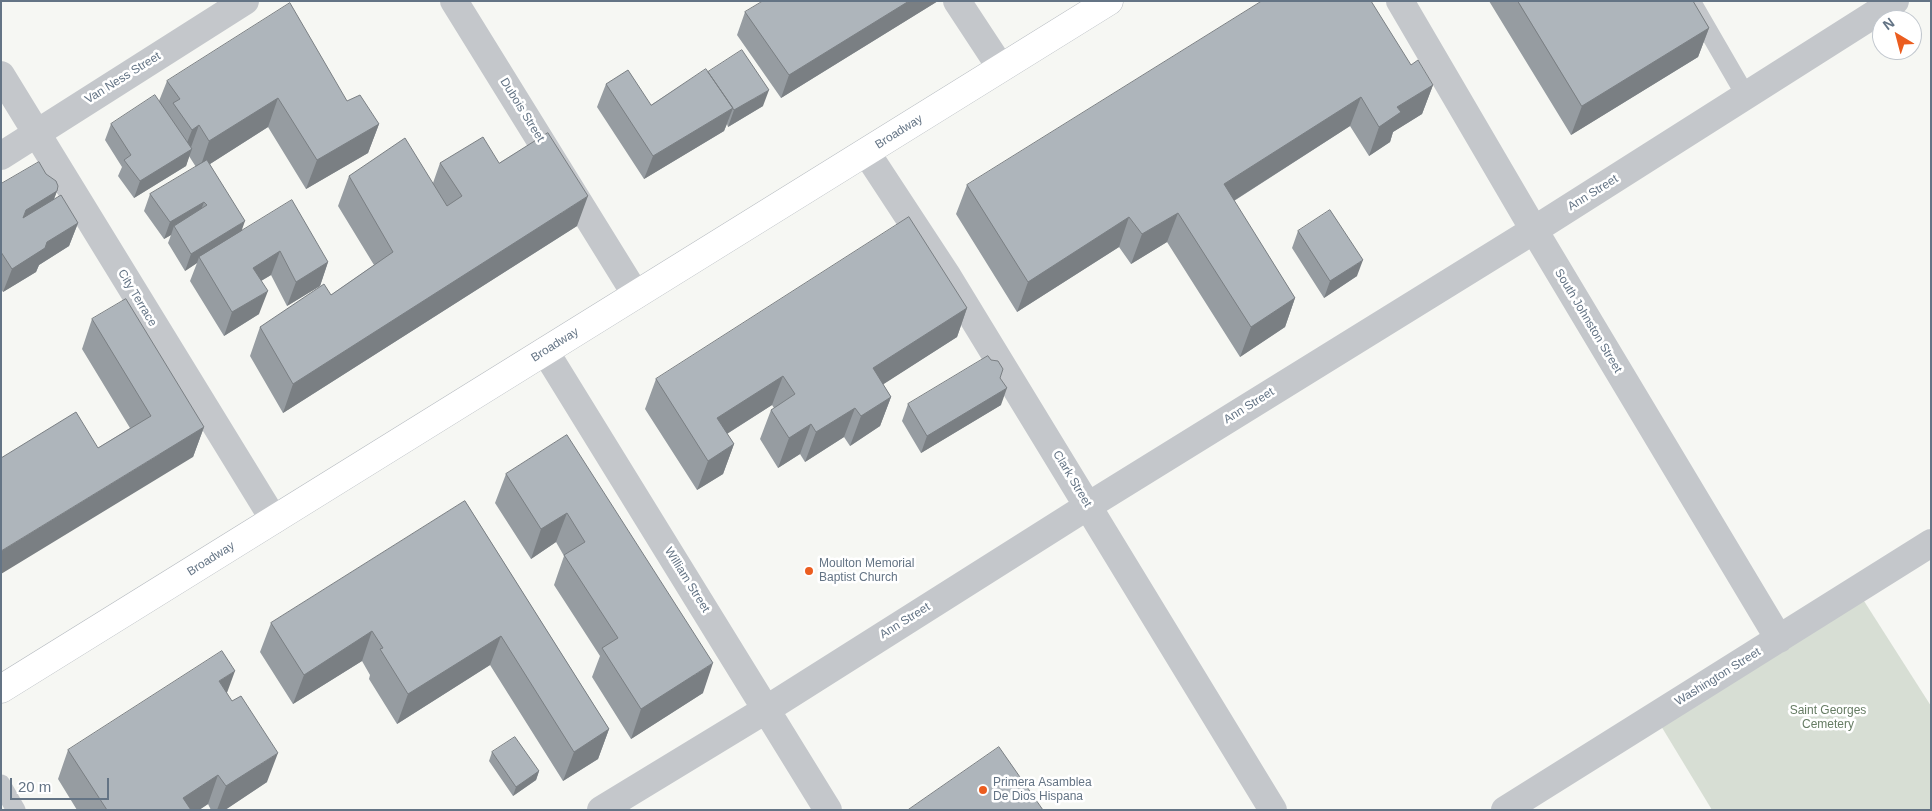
<!DOCTYPE html>
<style>
body{margin:0}
#map{position:relative;width:1932px;height:811px;overflow:hidden;background:#f6f7f3;font-family:Arial,sans-serif}
canvas{display:block}
.frame{position:absolute;inset:0;border:2px solid #647485;pointer-events:none}
.north{position:absolute;left:1872px;top:10px;width:50px;height:50px;box-sizing:border-box;background:#fff;border:1px solid #c1c7ce;border-radius:50%;rotate:323deg;font-size:14px;font-weight:700;line-height:20px;text-align:center;color:#647485}
.north::after{content:'';display:block;margin:auto;width:18px;height:22px;background:#eb5d1f;clip-path:polygon(50% 0,100% 100%,50% 72%,0 100%)}
.scale{position:absolute;left:10px;top:778px;width:99px;height:22px;box-sizing:border-box;border:2px solid #647485;border-top:0;padding-left:6px;font-size:15px;line-height:18px;white-space:nowrap;color:#647485;-webkit-text-stroke:4px #fff;paint-order:stroke}
</style>
<div id="map">
<canvas width="1932" height="811"></canvas>
<div class="frame"></div>
<div class="north">N</div>
<div class="scale">20 m</div>
</div>
<script>
const context = document.querySelector('canvas').getContext('2d');
context.lineJoin = 'round';
function paint(path, color) { context.fillStyle = color; context.fill(path, 'evenodd'); }
function strokePath(path, color, width, dash) { context.strokeStyle = color; context.lineWidth = width; context.lineCap = dash ? 'butt' : 'round'; context.setLineDash(dash || []); context.stroke(path); }
function drawText(font, color, halo, rows, align = 'center') {
  context.font = font + ' Arial,sans-serif'; context.lineWidth = 5; context.setLineDash([]); context.textBaseline = 'middle'; context.strokeStyle = halo; context.fillStyle = color; for (const [text, x, y, turn = 0] of rows) {
    context.save(); context.translate(x, y); context.rotate((+turn || 0) * Math.PI / 180); context.textAlign = isNaN(turn) ? turn : align; if (halo) context.strokeText(text, 0, 0); context.fillText(text, 0, 0); context.restore();
  }
}
const green = new Path2D(`
 M1857,590l74,116v104h-219l-57,-94z`);
const lane = new Path2D(`
 M1691,1l55,95
 M1,784l15,26`);
const street = new Path2D(`
 M454,1l182,294
 M957,1l44,67
 M1400,1l134,229 245,409
 M1,75l273,445
 M866,152l82,125 325,533
 M1,156l244,-155
 M545,351l283,459
 M601,810l166,-101 321,-203 446,-276 361,-229
 M1505,810l426,-267`);
const secondary = new Path2D(`
 M1,689l1108,-688`);
const wall = new Path2D(`
 M938,1l-157,97 -44,-63 8,-23z
 M1489,1h204l16,27 -11,29 -127,78z
 M1411,65l22,20 -11,29 -29,18 -3,10 -21,14 -19,-30 -116,75 61,97 -10,29 -45,30 -73,-115 -36,22 -12,-17 -102,65 -61,-98 11,-29z
 M708,72l55,34 -35,21 -1,-3 -3,7 -80,48 -47,-72 9,-23 45,21z
 M167,81l180,20 32,23 -11,29 -62,36 -38,-62 -58,37 32,66 86,32 -8,24 -33,20 -16,-31 -10,6 -2,33 -35,22 -34,-55 7,-18 -12,8 -17,-28 3,-8 -7,4 -20,-28 6,-17 46,-27 -7,-11 -3,10 -52,32 -16,-22 4,-9 -17,-27 6,-16 48,-23z
 M440,163h59l78,63 -294,187 -33,-57 10,-29 71,-32 43,-30 -36,-59 11,-30 84,7z
 M1,184l56,7 -3,8 24,24 -9,23 -30,19 -3,7 -33,20 -2,-3z
 M1298,231l59,45 -33,22 -32,-50z
 M967,308l-10,29 -74,47 8,13 -11,29 -30,20 -6,-9 -39,25 -5,-8 -22,14 -18,-29 11,-29 3,-2 -2,-3 -45,29 7,10 -11,30 -26,16 -52,-81 11,-30z
 M92,319l112,108 -11,30 -95,-9 32,-20 -48,-79z
 M1000,378l1,27 -80,48 -19,-32 6,-17z
 M567,435l136,258 -72,46 -39,-62 8,-21 -46,-71 10,-29 -8,-14 -25,17 -36,-56 11,-29z
 M465,501l144,228 -11,30 -35,22 -73,-116 -93,59 -28,-45 1,-4 -8,-14 -69,43 -33,-52 11,-29z
 M227,693l40,89 -42,28h-14l-3,-6 -9,6h-122l-19,-31 10,-29z
 M492,752l47,19 -3,9 -23,16 -24,-35z`);
const shadedWall = new Path2D(`
 M909,1h29l-157,97 8,-23z
 M1709,28l-11,29 -127,78 11,-29z
 M1433,85l-11,29 -29,18 -3,10 -21,14 10,-29 18,-20z
 M769,90l-6,16 -35,21 6,-17z
 M1361,97l-11,29 -137,88 11,-30z
 M278,98l-10,29 -69,44 10,-30z
 M733,108l-9,23 -80,48 9,-23z
 M379,124l-11,29 -62,36 11,-29z
 M199,125l-9,25 2,-1 -6,17 -52,32 6,-17 42,-26 10,-25z
 M57,191l-9,24 -30,19 8,-24z
 M588,196l-11,30 -294,187 10,-29z
 M204,202l-6,16 -24,8 -3,9 -7,4 6,-17z
 M1178,213l-11,29 -36,22 11,-30z
 M1129,217l-10,30 -102,65 11,-30z
 M245,221l-6,17 -40,19 -2,6 -12,8 6,-17z
 M78,223l-9,23 -30,19 -3,7 -33,20 9,-23 35,-27z
 M280,251l-9,24 -27,16 9,-23z
 M1363,260l-6,16 -33,22 6,-17z
 M328,262l-8,24 -33,20 9,-24z
 M268,291l-9,23 -35,22 8,-24z
 M1295,298l-10,29 -45,30 11,-30z
 M967,308l-10,29 -95,61 11,-30z
 M783,376l-11,29 -66,42 11,-29z
 M1007,388l-6,17 -80,48 6,-17z
 M891,397l-11,29 -30,20 11,-30z
 M855,408l-11,29 -39,25 11,-30z
 M811,424l-11,30 -22,14 11,-30z
 M204,427l-11,30 -192,117v-23z
 M734,444l-11,30 -26,16 11,-29z
 M567,513l-11,29 -25,17 10,-30z
 M372,631l-10,30 -69,43 11,-29z
 M501,636l-11,29 -93,59 11,-30z
 M713,663l-10,30 -72,46 10,-30z
 M235,671l-11,30 -5,-20z
 M609,729l-11,30 -35,22 11,-29z
 M278,753l-11,29 -42,28h-8l9,-24z
 M539,771l-3,9 -23,16 3,-9z
 M218,775l-10,29 -9,6h-21l5,-12z`);
const building = new Path2D(`
 M763,1h146l-120,74 -44,-63z
 M1262,1h109l40,64 7,-5 15,25 -36,22 4,5 -22,15 -18,-30 -137,87 71,114 -44,29 -73,-114 -36,21 -13,-17 -101,65 -61,-97z
 M1518,1h175l16,27 -127,78z
 M290,3l57,98 13,-6 19,29 -62,36 -39,-62 -69,43 -10,-16 -7,5 -19,-27 7,-4 -13,-18z
 M742,50l27,40 -35,20 -26,-38z
 M706,69l27,39 -80,48 -47,-72 22,-14 23,35z
 M155,95l37,54 -52,32 -16,-21 7,-5 -20,-31z
 M548,133l40,63 -295,188 -33,-57 64,-43 7,11 62,-43 -44,-76 56,-38 42,68 15,-10 -22,-33 43,-26 16,26z
 M207,160l38,61 -54,33 -17,-28 33,-21 -3,-3 -34,20 -20,-28z
 M39,162l7,12 10,7 2,5 -1,5 -31,19 -3,8 38,-23 17,28 -31,19 -2,6 -33,21 -11,-17v-68z
 M292,200l36,62 -32,20 -16,-31 -27,17 15,23 -36,21 -33,-55z
 M1330,210l33,50 -33,21 -32,-50z
 M909,217l58,91 -94,60 18,29 -30,19 -6,-8 -39,24 -5,-8 -22,14 -18,-28 24,-16 -12,-18 -66,42 17,26 -26,17 -52,-82z
 M126,299l78,128 -203,124v-93l75,-46 22,36 53,-32 -59,-97z
 M988,356l3,4 7,1 5,8 -3,9 7,10 -80,48 -19,-32z
 M567,435l146,228 -72,46 -39,-61 16,-10 -54,-83 21,-13 -18,-29 -26,16 -35,-55z
 M465,501l144,228 -35,23 -73,-116 -93,58 -28,-45 3,-1 -11,-17 -68,44 -33,-52z
 M222,651l13,20 -16,10 13,20 9,-5 37,57 -52,33 -8,-11 -35,23 8,12h-84l-39,-60z
 M515,737l24,34 -23,16 -24,-35z
 M999,747l44,63h-135z`);
const markers = [
 [809,571,5,"#eb5d1f"],
 [983,790,5,"#eb5d1f"]
];
const streetNames = [
 ["Van Ness Street",123,78,-32],
 ["Dubois Street",522,110,58],
 ["Broadway",899,132,-32],
 ["Ann Street",1593,193,-32],
 ["City Terrace",137,298,59],
 ["South Johnston Street",1588,321,59],
 ["Broadway",555,345,-32],
 ["Ann Street",1249,406,-32],
 ["Clark Street",1072,479,59],
 ["Broadway",211,559,-32],
 ["William Street",687,580,58],
 ["Ann Street",905,621,-32],
 ["Washington Street",1718,677,-32]
];
const poiNames = [
 ["Moulton Memorial",819,564],
 ["Baptist Church",819,578],
 ["Primera Asamblea",993,783],
 ["De Dios Hispana",993,797]
];
const parkNames = [
 ["Saint Georges",1828,711],
 ["Cemetery",1828,725]
];
paint(green, '#d7ded4');
strokePath(secondary, '#b6bbc0', 29);
strokePath(lane, '#c4c7cb', 19);
strokePath(street, '#c4c7cb', 28);
strokePath(secondary, '#fff', 28);
paint(wall, '#969ca1');
paint(shadedWall, '#7a7f83');
paint(building, '#aeb5bb');
strokePath(building, '#7a7f83', 1);
for (const [x, y, r, color] of markers) { const dot = new Path2D(); dot.arc(x, y, r, 0, 2 * Math.PI); context.fillStyle = color; context.fill(dot); strokePath(dot, '#fff', 2); }
drawText('12px', '#647485', '#fff', streetNames);
drawText('12px', '#647485', '#fff', poiNames, 'left');
drawText('12px', '#667c63', '#fff', parkNames);
</script>
